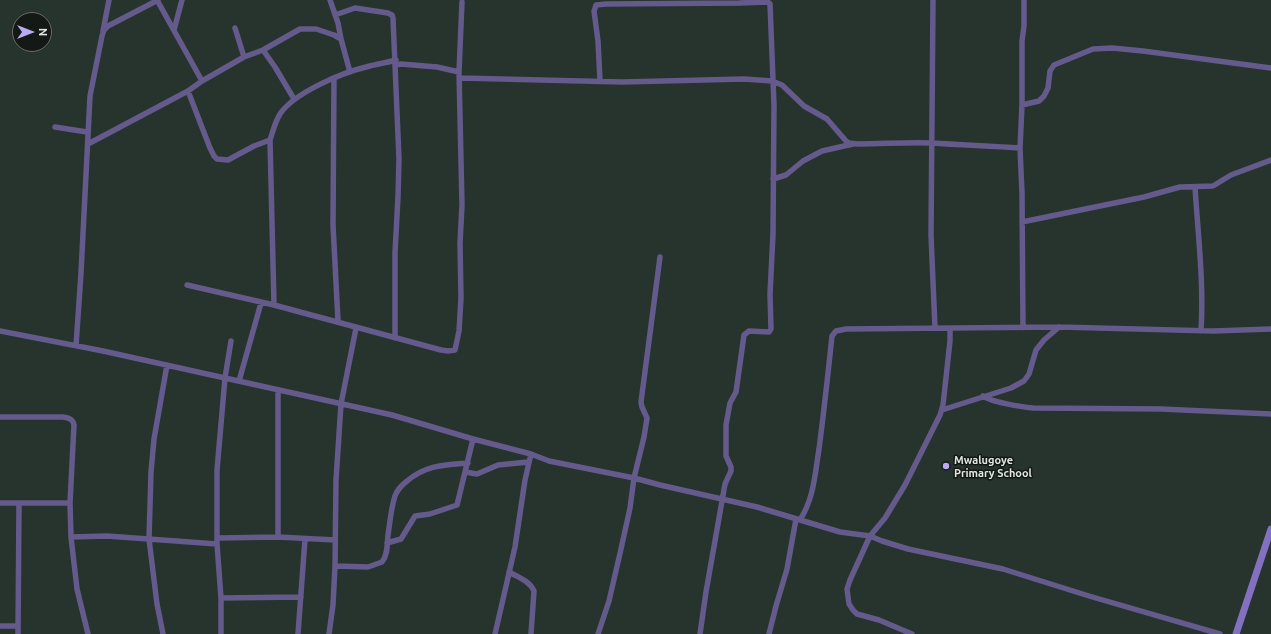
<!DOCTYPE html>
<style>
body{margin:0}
#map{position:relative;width:1271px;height:634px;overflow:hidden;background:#27332d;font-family:Ubuntu,sans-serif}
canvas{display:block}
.north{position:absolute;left:12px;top:12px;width:40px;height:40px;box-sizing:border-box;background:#141916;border:1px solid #666b68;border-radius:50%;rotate:90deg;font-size:11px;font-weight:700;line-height:16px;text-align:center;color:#e0e7e3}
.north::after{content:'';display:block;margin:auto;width:14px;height:18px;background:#baaaf6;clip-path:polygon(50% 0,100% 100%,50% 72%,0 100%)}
</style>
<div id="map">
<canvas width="1271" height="634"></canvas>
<div class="north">N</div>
</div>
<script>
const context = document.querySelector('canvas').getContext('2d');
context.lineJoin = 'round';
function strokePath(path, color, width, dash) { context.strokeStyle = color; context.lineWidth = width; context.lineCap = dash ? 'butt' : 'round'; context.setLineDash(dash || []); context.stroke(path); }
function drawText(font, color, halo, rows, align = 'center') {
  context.font = font + ' Ubuntu,sans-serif'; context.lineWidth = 3; context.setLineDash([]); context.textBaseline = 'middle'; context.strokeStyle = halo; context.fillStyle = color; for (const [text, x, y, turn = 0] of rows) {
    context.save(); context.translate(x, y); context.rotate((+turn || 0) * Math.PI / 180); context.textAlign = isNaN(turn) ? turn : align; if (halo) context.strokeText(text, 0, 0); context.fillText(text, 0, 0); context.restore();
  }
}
const street = new Path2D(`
 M157,0l45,81
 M330,0l8,23 3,16
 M933,0l-2,235 4,93
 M335,15l20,-7 33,5 4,2 1,3 6,141 -1,38 -3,56v85
 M235,28l9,29
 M174,30l8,-30
 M103,31l6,-31
 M263,50l12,17 19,32
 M396,65l5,-1 36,3 22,5
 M334,78l-1,147 5,96
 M460,78l162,4 122,-3 28,2 10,4 22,21 23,13 19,22 3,2 9,1c25,0 49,-2 74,-1 29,2 59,3 88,5
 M600,81l-2,-40 -4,-30 2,-6 10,-1 133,-1 29,-1 2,2 4,101 -1,129 -3,60 1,35 -2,3 -20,-1 -5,4 -8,57 -6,11 -4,22v31l5,11v4l-6,13 -19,108 -6,42
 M188,91l22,57 4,8 3,3 11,1 26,-14 16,-6
 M1022,105l17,-4 5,-5 4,-8 2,-17 4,-6 39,-16 19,-1 31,3 128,17
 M55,127l32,5
 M88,144l100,-53 14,-10 42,-24 19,-7 37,-21h16l18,6 7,4 9,33
 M773,179l13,-4 17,-14 19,-10 31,-7
 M1195,187c3,48 9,96 6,144
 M1022,222l122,-25 36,-10 33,-1 18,-11 40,-15
 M187,285l87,20 167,45 7,1 7,-1 4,-19 2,-33 -1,-55 2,-38 -3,-133 3,-70
 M274,305l-4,-165c3,-9 5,-18 10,-26 14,-21 61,-41 86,-47 10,-3 20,-4 30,-7
 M1023,328l-1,-135 -2,-45 2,-43v-64l2,-15v-26
 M0,331l103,20 289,64 81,24 58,15 18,7 85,17 26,7 97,22 83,25 30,4 12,5 26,8 95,20 86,27 131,38
 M76,346l5,-73 9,-177 12,-60 2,-6 4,-4 50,-26
 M239,381l22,-78
 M278,390v147
 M983,396c8,6 39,11 50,12l128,1 110,5
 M942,410l69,-22 13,-7 5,-7 7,-24 8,-10 15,-13
 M0,417h63c6,1 10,2 11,8l-4,78 1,34 6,52 11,45
 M465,472l12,2 21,-9 30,-3
 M0,503h70
 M800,520c14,-22 15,-46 19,-71 5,-38 9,-75 13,-113l4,-5 10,-2 213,-2 154,4 58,-2
 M71,537l36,-1 110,8
 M218,538l60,-1 57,3
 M387,543l14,-4 14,-23 15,-2 27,-9 16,-66
 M335,566l33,1 14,-5c6,-7 5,-18 6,-27 2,-13 3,-27 7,-39 2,-6 7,-11 12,-15 19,-16 37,-16 61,-18
 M509,572c9,5 21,9 25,19l-3,43
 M221,598l80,-1
 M0,626h17
 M18,634l1,-130
 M163,634l-6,-30 -8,-65 2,-67 3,-33 13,-74
 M221,634v-36l-4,-54v-74l8,-92 6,-37
 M298,634l7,-95
 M329,634l4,-29 2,-39 1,-86 5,-76 15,-76
 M495,634l20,-87 10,-67 6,-26
 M598,634l11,-33 12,-52 9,-41 4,-30 10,-41 3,-19 -5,-11 -1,-5 19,-145
 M769,634l7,-28 11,-37 9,-50
 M912,634l-33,-14 -22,-6 -4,-4 -4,-6 -2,-15 3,-9 20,-44 15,-18 20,-33 35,-70 3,-10 7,-64v-12`);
const secondary = new Path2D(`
 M1236,634l35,-105`);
const markers = [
 [946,466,4,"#baaaf6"]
];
const poiNames = [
 ["Mwalugoye",954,460],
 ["Primary School",954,473]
];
strokePath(street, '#655a8c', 5.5);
strokePath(secondary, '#8370c0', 7);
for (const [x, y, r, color] of markers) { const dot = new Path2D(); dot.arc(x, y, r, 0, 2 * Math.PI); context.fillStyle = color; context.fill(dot); strokePath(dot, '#141916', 1.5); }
drawText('bold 11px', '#e0e7e3', '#141916', poiNames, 'left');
</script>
